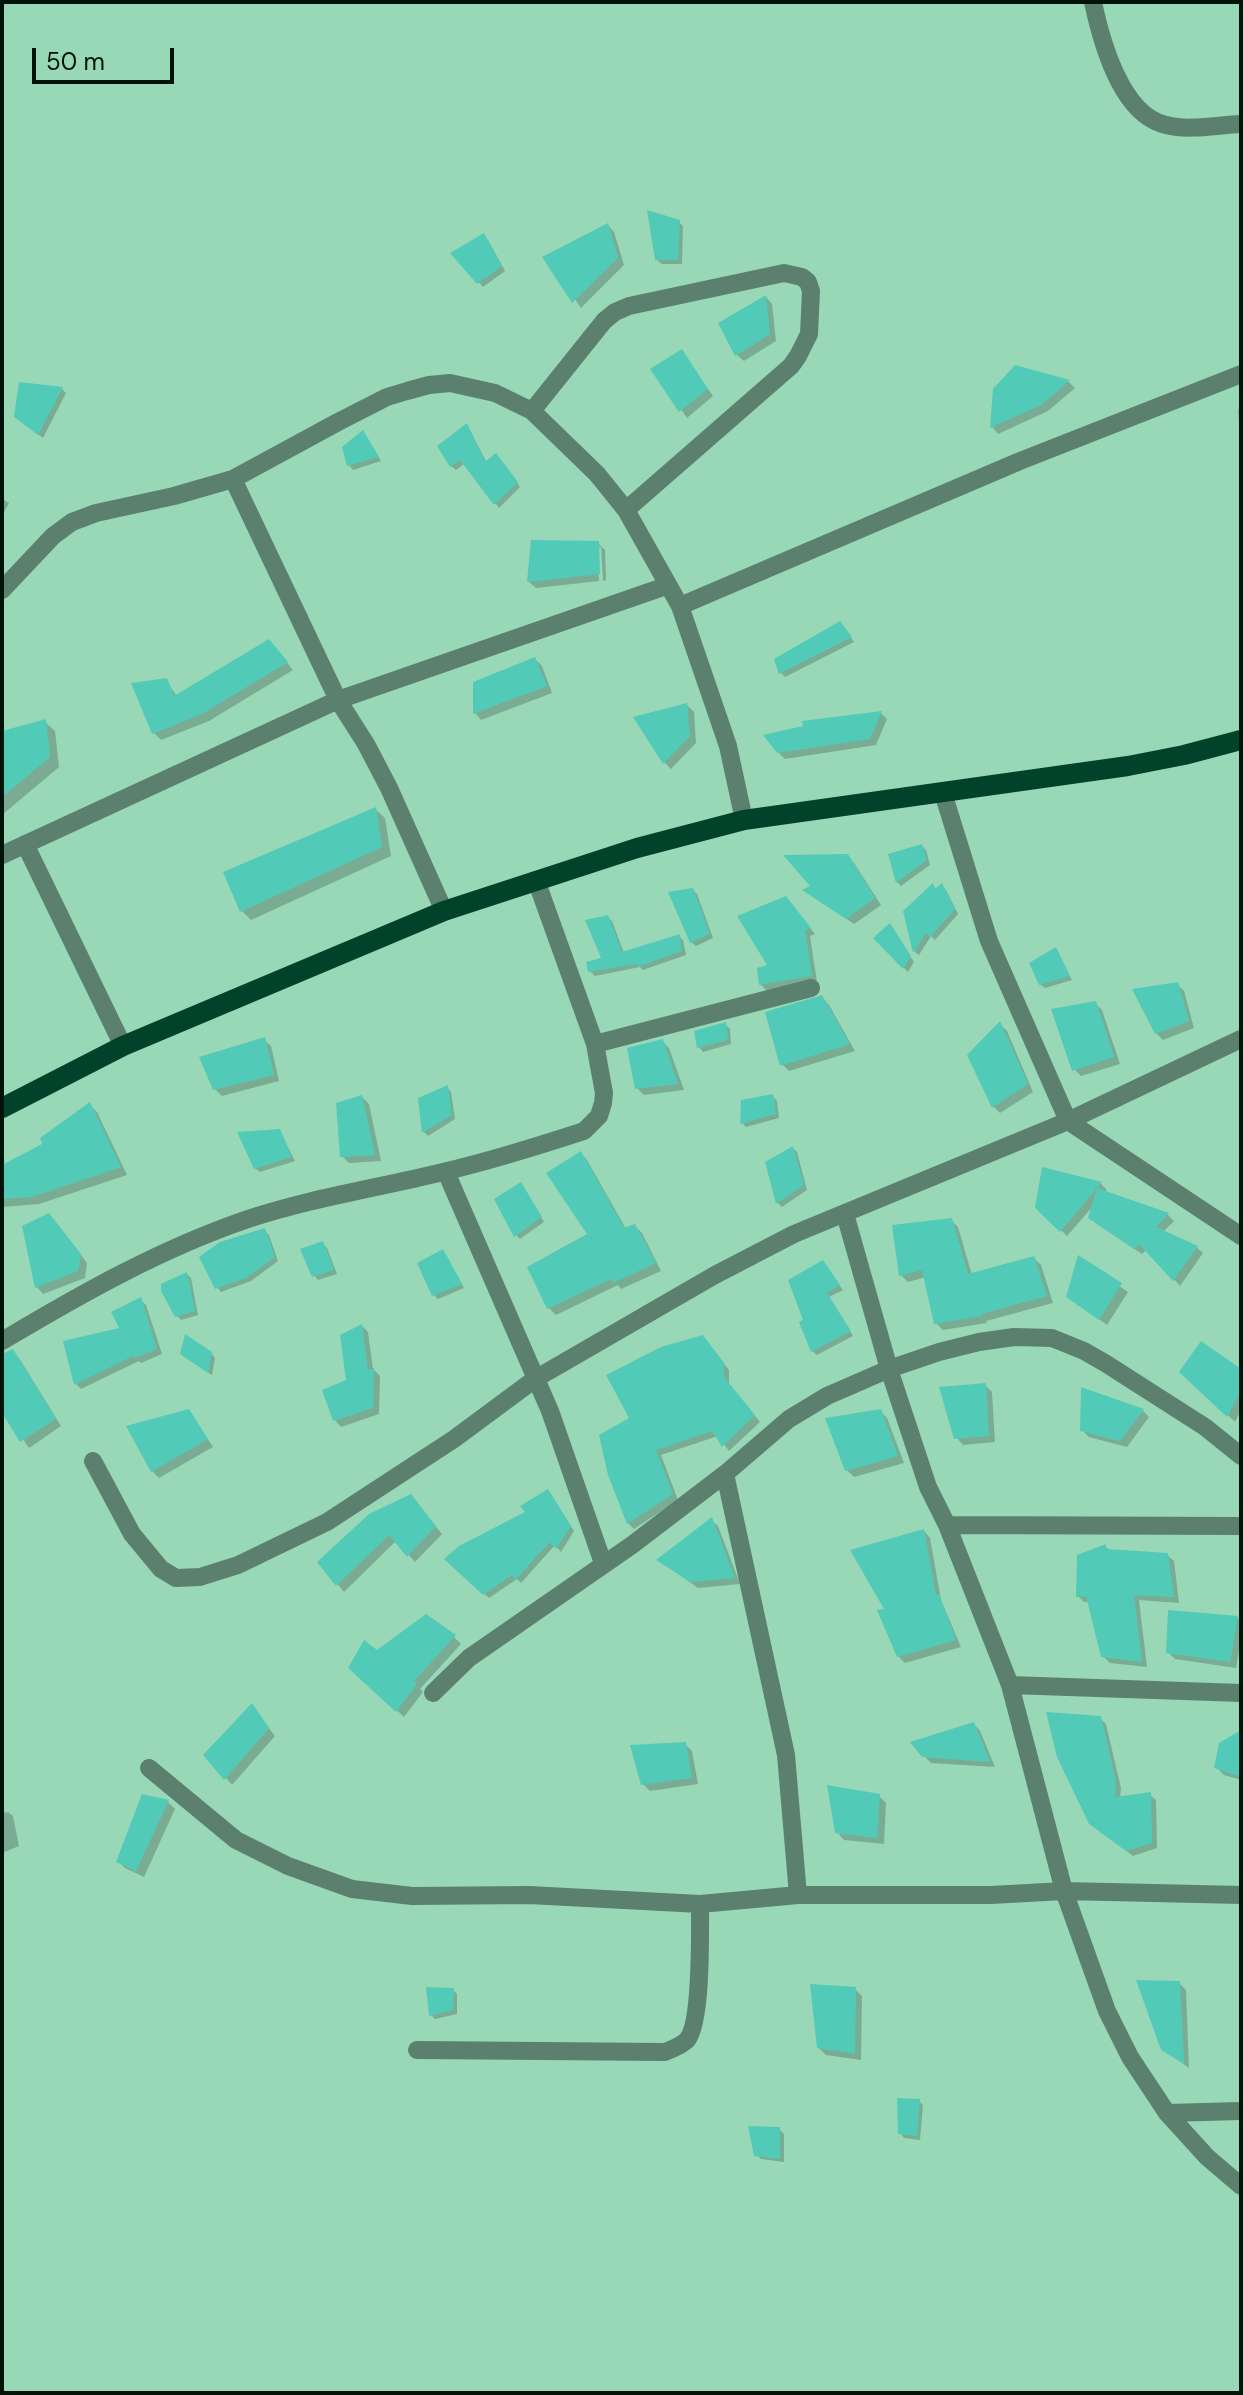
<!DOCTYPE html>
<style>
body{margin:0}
#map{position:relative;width:1243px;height:2395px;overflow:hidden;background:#98d8b7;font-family:"DM Sans",sans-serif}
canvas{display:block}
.frame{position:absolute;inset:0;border:4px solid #001309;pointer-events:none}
.scale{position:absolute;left:32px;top:48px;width:142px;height:36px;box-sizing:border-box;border:4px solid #001309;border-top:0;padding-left:10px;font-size:24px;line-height:28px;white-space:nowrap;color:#001309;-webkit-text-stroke:6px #98d8b7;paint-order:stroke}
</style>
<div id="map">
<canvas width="1243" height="2395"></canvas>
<div class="frame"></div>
<div class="scale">50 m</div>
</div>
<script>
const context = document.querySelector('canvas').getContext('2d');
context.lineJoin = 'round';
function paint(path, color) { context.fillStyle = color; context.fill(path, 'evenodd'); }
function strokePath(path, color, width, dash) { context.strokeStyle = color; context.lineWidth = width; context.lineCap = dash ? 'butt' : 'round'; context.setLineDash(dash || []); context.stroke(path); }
const shadow = new Path2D(`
 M679,222l4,4 -1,38h-20l-5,-4z
 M608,225l6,7 10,33 -43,43 -36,-51z
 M488,240l17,31 -22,16 -30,-33z
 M766,297l6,7 4,37 -32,20 -7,-6 -16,-31z
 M681,351l32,45 -26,22 -34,-49z
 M1016,367l53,15 6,6 -27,23 -50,23 -6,-7z
 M62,389l4,4 -23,45 -22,-17z
 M1238,409h3v41z
 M467,425l20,38 13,-4 20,28 -21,21 -34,-45 -9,7 -5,-4z
 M363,432l18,29 -28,9 -4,-5z
 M2,499l7,4 -7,13z
 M598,543l7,7 1,30 -3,1 -2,-34h-4l2,34 -63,7 -7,-6z
 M844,628l10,14 -69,35 -4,-4z
 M276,649l17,21 -84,51 -48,19 -7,-7 12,-52 11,15z
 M535,659l7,7 10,27 -71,27 -6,-7z
 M687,705l7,7 2,31 -25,26 -7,-7z
 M881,713l6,6 -11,26 -91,14 -7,-7z
 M45,722l10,9 4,36 -57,48v-82z
 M375,809l10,9 6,38 -140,64 -9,-9z
 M922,846l4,4 4,15 -29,21 -4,-4 -6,-26z
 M847,856l7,7 27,42 -27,19 -49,-33z
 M933,885l4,5 5,-4 4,4 12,24 -23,26 -4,-4 -12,19 -4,-3 -10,-41z
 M693,890l4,4 16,44 -17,8 -5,-4z
 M792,905l23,29 -5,2 7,46 -50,9 -6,-6z
 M607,917l5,4 12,32 55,-17 4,4 3,15 -43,15 -3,-3 -45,9 -5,-5 14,-12z
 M890,925l24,37 -6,10 -32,-34z
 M1056,949l16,31 -27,8 -5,-4z
 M1177,984l7,7 10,37 -31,12 -7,-7z
 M822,997l7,8 26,46 -66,20 -7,-7z
 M1095,1003l7,7 18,54 -39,12 -7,-7z
 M1000,1024l7,7 26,61 -33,21 -6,-6z
 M726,1025l4,4 1,15 -28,8 -4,-5z
 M264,1040l7,6 8,35 -57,15 -7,-7z
 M662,1041l7,7 15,42 -40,5 -7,-7z
 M447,1088l4,4 4,27 -27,17 -4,-4 -4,-33z
 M362,1097l7,7 12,57 -32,2 -7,-7z
 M773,1097l4,4 2,17 -33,9 -4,-4z
 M90,1105l7,7 30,63 -88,29 -37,3v-39l42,-23z
 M280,1131l15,30 -35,11 -5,-4z
 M793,1148l4,4 10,38 -25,17 -4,-4 -11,-40z
 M581,1153l6,7 39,69 9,-3 7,7 19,38 -40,18 -3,-4 -62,30 -7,-7 41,-74z
 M1043,1169l58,15 6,6 -3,3 64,22 6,6 -11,11 33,15 7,6 -23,33 -33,-37 -5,5 -45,-30 -3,-19 -27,31 -30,-29z
 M521,1184l23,38 -24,17 -4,-4z
 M951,1220l7,7 14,48 62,-17 7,7 12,38 -67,18 1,2 -44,7 -7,-7 -10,-46 -18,5 -7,-7z
 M55,1222l32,41 -2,15 -42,16 -6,-7z
 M264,1231l5,4 9,26 -27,20 -30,11 -4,-5z
 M322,1243l5,5 10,26 -19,6 -4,-5z
 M446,1255l18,33 -26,11 -5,-5z
 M1079,1258l49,34 -21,33 -39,-28z
 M823,1262l20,28 -14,7 24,39 -36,19 -5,-4z
 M187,1274l4,4 7,37 -17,5 -4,-4z
 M140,1300l6,5 16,49 -21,9 -2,-2 -58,28 -5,-5 46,-55z
 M362,1326l6,6 5,37 7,7 -1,38 -38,13 -6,-7 -10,-29 23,-10z
 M708,1343l21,27v14l31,38 -31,29 -11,-15 -57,19 17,45 -44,29 -6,-6 -18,-48 22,-56z
 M12,1351l7,7 42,68 -32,22 -27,-39v-52z
 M211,1353l4,5 -3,17 -26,-17z
 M1241,1371v39l-6,12 -53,-50z
 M985,1385l7,7 3,50 -32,3 -7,-8z
 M189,1411l24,36 -54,31 -7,-7 -23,-44z
 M880,1411l7,7 17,45 -50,14 -7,-7z
 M1143,1411l6,6 -22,30 -38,-10 -7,-7z
 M548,1491l26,40 -13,21 -6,-7 -34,38 -4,-4 -28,19 -42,-39 81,-46z
 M417,1504l25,30 -27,28 -19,-21 -52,51 -24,-30z
 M711,1520l7,6 22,58 -42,4 -39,-28z
 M924,1531l6,7 11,62 20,47 -56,16 -7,-7 -11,-46z
 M1105,1546l5,5 57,4 7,6 5,42 -40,-3 8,67 -37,-4 -7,-7 -13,-54h-6l-6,-6z
 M1237,1617l4,5v18l-5,28 -61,-9 -7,-7z
 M454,1637l7,7 -41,45 3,3 -19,25 -53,-50 26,-14z
 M252,1706l23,30 -43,49 -26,-30z
 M1100,1718l6,6 15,64 -1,11 30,-4 6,5 1,48 -24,8 -35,-27z
 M974,1724l6,7 15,36 -64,-4 -8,-8z
 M1241,1732v48l-17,-5 -7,-7z
 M685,1744l7,7 6,33 -48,7 -7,-7z
 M879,1796l7,7 -2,41 -40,-4 -7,-8z
 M166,1800l9,9 -31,68 -19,-9 -7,-7z
 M8,1812l5,4 6,30 -17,7v-40z
 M1179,1983l7,7 3,78 -26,-19z
 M855,1989l7,7 -1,64 -35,-5 -7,-7z
 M453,1990l4,4v20l-22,5 -4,-4z
 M919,2101l4,4 -3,35 -16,-2 -4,-5z
 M779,2129l5,5v28l-23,-3 -5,-4z`);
const building = new Path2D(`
 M647,210l33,10 -2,40h-23z
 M608,223l10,35 -46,45 -30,-46z
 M484,233l18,33 -25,18 -27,-31z
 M766,295l4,39 -35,22 -17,-33z
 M682,349l26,40 -29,23 -29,-43z
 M1015,365l55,15 -29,25 -51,23 3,-39z
 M19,382l44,5 -25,48 -24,-18z
 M467,423l18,39 11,-9 22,29 -24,23 -34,-45 -10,7 -13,-21z
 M363,430l16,27 -32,9 -5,-19z
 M531,540l68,1 1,33 -73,8z
 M840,621l12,16 -73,37 -5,-15z
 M269,639l19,23 -86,52 -50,20 -21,-51 36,-5 7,18z
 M535,657l12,29 -74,28v-32z
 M687,703l3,33 -27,28 -30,-47z
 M882,711l-12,28 -93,14 -14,-18 40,-9 -1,-5z
 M46,719l4,38 -48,40v-66z
 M376,807l6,40 -142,65 -17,-40z
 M922,844l5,16 -31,23 -8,-29z
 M848,854l27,44 -29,21 -44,-29 8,-4 -27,-31z
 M933,883l2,6 7,-6 13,26 -25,28 -4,-4 -13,20 -10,-42z
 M693,888l17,46 -20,9 -22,-51z
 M786,896l25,32 -6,2 7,46 -53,9 -2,-17 10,-3 -30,-49z
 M608,915l14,37 58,-18 2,17 -45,16v-3l-49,8 -2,-10 15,-4 -16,-38z
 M890,923l21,33 -8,13 -30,-31z
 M1056,947l14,29 -31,9 -10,-22z
 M1178,982l11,39 -34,13 -23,-45z
 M822,995l28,49 -70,22 -15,-54z
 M1096,1001l18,56 -42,14 -21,-62z
 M1000,1021l28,63 -36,24 -25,-53z
 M726,1022l2,18 -31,8 -3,-17z
 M265,1037l9,38 -61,15 -14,-33z
 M663,1039l15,45 -43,5 -8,-41z
 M448,1085l4,30 -30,18 -4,-35z
 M773,1094l3,20 -36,10 1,-24z
 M362,1095l13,60 -35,2 -4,-54z
 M90,1102l31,65 -90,30 -29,2v-34l40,-21 -2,-6z
 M280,1129l12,28 -38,12 -17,-37z
 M793,1146l11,39 -28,19 -11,-42z
 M581,1151l43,77 11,-4 21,39 -43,20 -2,-4 -64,30 -20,-42 60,-33 -41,-61z
 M1042,1167l60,15 -5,6 72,25 -13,14 42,19 -25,35 -34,-37 -5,5 -46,-31 9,-30 -37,44 -25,-24z
 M521,1182l21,35 -28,20 -20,-38z
 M49,1213l32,41 -3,17 -43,17 -13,-62z
 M952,1218l16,56 66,-18 13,40 -66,18 1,2 -48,8 -12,-54 -23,6 -7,-51z
 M265,1228l10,29 -29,21 -31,11 -16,-32 21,-15z
 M323,1241l11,29 -22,7 -12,-28z
 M443,1249l19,35 -30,12 -15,-33z
 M1078,1255l44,28 -23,37 -33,-23z
 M823,1260l17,25 -13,8 24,38 -40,21 -12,-30 4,-2 -15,-40z
 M187,1272l8,39 -20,6 -14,-26v-7z
 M141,1297l16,52 -23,9 -1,-2 -59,29 -11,-44 56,-13 -8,-16z
 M362,1324l6,46 6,-2 -1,40 -40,13 -11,-31 24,-10 -6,-45z
 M185,1334l27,18 -4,21 -28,-19z
 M703,1335l21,28v14l31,38 -33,32 -10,-16 -56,19 17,44 -46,30 -19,-49 -9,-40 30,-17 -23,-43 55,-28z
 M1201,1341l40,28v22l-14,26 -48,-45z
 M13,1349l43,70 -36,23 -18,-29v-59z
 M986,1383l3,53 -35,3 -15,-52z
 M1081,1387l63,22 -24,32 -40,-10z
 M189,1409l19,30 -57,33 -25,-46z
 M881,1409l17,47 -53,15 -20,-53z
 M548,1489l23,37 -15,23 -6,-7 -35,38 -3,-5 -29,20 -39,-36 15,-13 66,-34 -5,-6z
 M411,1494l25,32 -29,31 -18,-22 -53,51 -19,-24 52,-48z
 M712,1517l23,61 -45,4 -34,-22z
 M924,1529l12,66 3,-1 17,46 -59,17 -20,-47 7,-1 -34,-59z
 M1106,1544v5l62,4 6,44 -40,-2 8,67 -41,-5 -15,-61 -10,1 1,-42z
 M1168,1610l70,6 -8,46 -64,-9z
 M426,1614l30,21 -42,46 3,3 -21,28 -48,-44 16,-28 13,10z
 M252,1703l17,25 -45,52 -21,-25z
 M1046,1712l55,4 15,66 -1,15 36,-5 1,51 -26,8 -37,-27 -32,-67z
 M974,1722l16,40 -68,-5 -12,-15z
 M1241,1730v47l-27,-9 5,-25z
 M686,1742l6,36 -51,7 -11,-40z
 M827,1785l53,9 -3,44 -42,-5z
 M142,1794l27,6 -33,71 -20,-9z
 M1136,1980l44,1 4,83 -23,-14z
 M810,1984l46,3 -1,67 -38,-6z
 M426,1987l28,1 -1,22 -24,6z
 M897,2098l23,1 -3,37 -19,-2z
 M748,2126l32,1v32l-26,-3z`);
const minor = new Path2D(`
 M1093,2c8,38 28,113 73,123 23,6 51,0 75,-1
 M532,411l72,-90 11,-9 14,-6 155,-33 18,4 6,5 3,9 -2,43 -11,22 -7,10 -165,144
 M233,479l105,221 28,44 23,44 55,123
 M2,590l51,-54 19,-14 24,-9 78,-17 59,-17 105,-57 49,-25 20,-6 22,-6 21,-2 45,10 37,18 65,63 29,36 54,96 48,140 16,74
 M680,606l340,-145 221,-87
 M943,793l46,148 79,180 173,115
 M25,844l98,202
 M2,855l336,-155 328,-114
 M595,1044l216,-56
 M446,1172l104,239 53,152
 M845,1214l44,155 39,118 19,38 63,160 54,206 29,81 14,39 23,46 37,56 74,-2
 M2,1341c79,-47 158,-92 246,-122 63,-21 130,-31 195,-47 47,-11 95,-26 141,-41l15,-15 4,-13 1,-10 -9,-49 -59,-164
 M93,1461l39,73 29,35 15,9 24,-1 38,-12 89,-43 127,-83 81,-60 180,-104 79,-41 274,-113 173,-82
 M725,1474l61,281 12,140
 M947,1525l294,1
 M1010,1685l231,8
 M433,1693l36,-35 163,-113 93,-71 64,-55 38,-23 62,-27 50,-17 40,-10 35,-5 38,1 32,13 21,12 100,64 36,29
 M149,1768l87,72 52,26 64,23 60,7 117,-1 171,9
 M417,2050l248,2c7,-3 16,-6 22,-12 15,-17 13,-110 13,-136l98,-9h193l73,-4 177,4
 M1167,2113l40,44 34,29`);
const major = new Path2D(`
 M2,1108l121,-62 321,-135 193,-63 107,-28 384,-54 56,-11 57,-15`);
paint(shadow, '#0003');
paint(building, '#52cab8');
strokePath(minor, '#5c806e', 18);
strokePath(major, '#00422a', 20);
</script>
